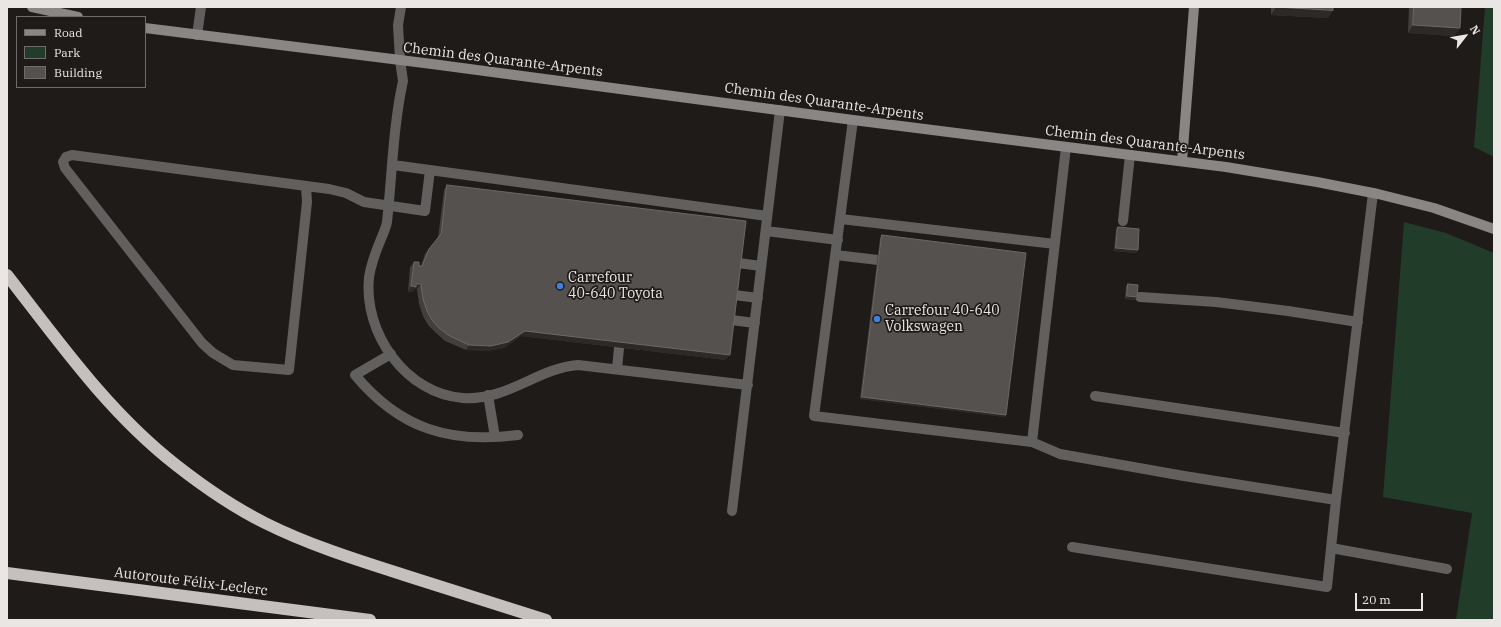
<!DOCTYPE html>
<meta charset="utf-8">
<style>
body{margin:0}
#map{position:relative;width:1501px;height:627px;overflow:hidden;background:#1f1b19;font-family:"IBM Plex Serif",serif}
canvas{display:block}
.frame{position:absolute;inset:0;border:8px solid #e9e6e4;pointer-events:none}
.legend{position:absolute;left:16px;top:16px;width:130px;height:72px;box-sizing:border-box;background:#1f1b19;border:1px solid #706c6a;margin:0;padding:5px 7px;list-style:none;font-size:12px;color:#e9e6e4}
.legend li{display:flex;align-items:center;gap:8px;height:20px}
.legend b{width:20px;border:1px solid #706c6a}
.north{position:absolute;left:1445px;top:16px;width:40px;height:40px;-webkit-text-stroke:3px #1f1b19;paint-order:stroke;rotate:59deg;font-size:11px;font-weight:700;line-height:16px;text-align:center;color:#e9e6e4}
.north::after{content:'';display:block;margin:auto;width:14px;height:18px;background:#e9e6e4;clip-path:polygon(50% 0,100% 100%,50% 72%,0 100%)}
.scale{position:absolute;left:1355px;top:593px;width:68px;height:18px;box-sizing:border-box;border:2px solid #e9e6e4;border-top:0;padding-left:5px;font-size:12px;line-height:14px;white-space:nowrap;color:#e9e6e4;-webkit-text-stroke:3px #1f1b19;paint-order:stroke}
</style>
<div id="map">
<canvas width="1501" height="627"></canvas>
<div class="frame"></div>
<ul class="legend">
<li><b style="height:5px;background:#8a8685"></b>Road</li>
<li><b style="height:11px;background:#213c29"></b>Park</li>
<li><b style="height:11px;background:#54514e"></b>Building</li>
</ul>
<div class="north">N</div>
<div class="scale">20 m</div>
</div>
<script>
const context = document.querySelector('canvas').getContext('2d');
context.lineJoin = 'round';
function paint(path, color) { context.fillStyle = color; context.fill(path, 'evenodd'); }
function strokePath(path, color, width, dash) { context.strokeStyle = color; context.lineWidth = width; context.lineCap = dash ? 'butt' : 'round'; context.setLineDash(dash || []); context.stroke(path); }
function drawText(font, color, halo, rows, align = 'center') {
  context.font = font + ' "IBM Plex Serif",serif'; context.lineWidth = 3.5; context.setLineDash([]); context.textBaseline = 'middle'; context.strokeStyle = halo; context.fillStyle = color; for (const [text, x, y, turn = 0] of rows) {
    context.save(); context.translate(x, y); context.rotate((+turn || 0) * Math.PI / 180); context.textAlign = isNaN(turn) ? turn : align; if (halo) context.strokeText(text, 0, 0); context.fillText(text, 0, 0); context.restore();
  }
}
const green = new Path2D(`
 M1485,7h9v150l-20,-10z
 M1404,222l42,11 48,20v367h-38l16,-107 -89,-16z`);
const lane = new Path2D(`
 M197,35l4,-28
 M400,60l3,21c-10,46 -11,95 -16,141 -1,6 -4,12 -6,17 -5,12 -10,25 -12,38 -6,56 37,117 94,121 44,3 75,-30 115,-33l170,20
 M853,120l-39,296 218,26 34,-295
 M393,165l374,51
 M306,186l1,16 -18,168 -56,-5 -20,-12 -11,-10 -137,-175 -2,-6 3,-5 6,-2 257,34 17,4 18,9 61,9 5,-41
 M841,219l214,25
 M1123,221l7,-66
 M766,231l72,9
 M836,255l42,5
 M738,263l23,3
 M734,295l24,3
 M1140,297l76,5 72,9 70,11
 M731,320l24,3
 M391,354l-36,21c45,54 95,69 163,60
 M617,369l2,-21
 M488,395l7,42
 M1095,396l250,37
 M1032,442l28,12 124,22 152,24 37,-307
 M732,511l48,-401
 M1072,547l255,40 9,-87
 M1331,548l116,21`);
const street = new Path2D(`
 M400,60l-2,-35 3,-18`);
const secondary = new Path2D(`
 M32,7l46,10
 M145,28l287,36 421,56 373,47 91,15 61,12 56,14 60,21
 M1182,161l12,-154`);
const highway = new Path2D(`
 M7,275c52,67 102,138 169,190 28,22 57,42 89,58 44,22 92,37 139,52 47,15 95,30 142,45
 M7,573l363,47`);
const wall = new Path2D(`
 M1271,7h62v3l-5,8 -57,-3z
 M1409,7h52l-1,21 -6,8 -46,-3z
 M447,185l279,175 -205,-24 -17,12 -17,3 -21,-1 -21,-9 -9,-8 -8,-8 -5,-9 -4,-12 -2,-15h-2l-3,3h-4l2,-25 4,-5 5,4h2l4,-12 13,-16 6,-48z
 M1118,227l20,23 -2,3 -22,-2 2,-22z
 M882,235l124,180 -1,2 -145,-18 20,-161z
 M1128,284l7,16 -10,-1 1,-13z`);
const shadedWall = new Path2D(`
 M1276,7l57,3 -5,8 -57,-3z
 M1413,25l47,3 -6,8 -46,-3z
 M1116,248l22,2 -2,3 -22,-2z
 M416,284h5l-4,5h-2l-3,3h-4l3,-6z
 M1127,296l10,1 -2,3 -10,-1z
 M525,331l205,24 -4,5 -205,-24 -17,12 -17,3 -21,-1 3,-5z
 M862,397l144,18 -1,2 -145,-18z`);
const building = new Path2D(`
 M1276,7h57v3z
 M1414,7h47l-1,21 -47,-3z
 M447,185l299,36 -16,134 -205,-24 -17,11 -17,4 -22,-1 -21,-10 -9,-7 -7,-8 -5,-9 -4,-12 -2,-15h-5v3l-5,-1 3,-24h5v4h3l7,-17 12,-15z
 M1118,227l21,2 -1,21 -22,-2z
 M882,235l144,18 -20,162 -144,-18z
 M1128,284l10,1 -1,12 -10,-1z`);
const markers = [
 [560,286,4,"#3f7fe0"],
 [877,319,4,"#3f7fe0"]
];
const streetNames = [
 ["Chemin des Quarante-Arpents",503,60,7],
 ["Chemin des Quarante-Arpents",824,102,8],
 ["Chemin des Quarante-Arpents",1145,143,7],
 ["Autoroute Félix-Leclerc",191,582,7]
];
const poiNames = [
 ["Carrefour",568,278],
 ["40-640 Toyota",568,294],
 ["Carrefour 40-640",885,311],
 ["Volkswagen",885,327]
];
paint(green, '#213c29');
strokePath(lane, '#625f5f', 10);
strokePath(street, '#625f5f', 10);
strokePath(secondary, '#8a8685', 10);
strokePath(highway, '#c5bfbe', 12);
paint(wall, '#423f3c');
paint(shadedWall, '#2c2926');
paint(building, '#54514e');
strokePath(building, '#6b6865', 1);
for (const [x, y, r, color] of markers) { const dot = new Path2D(); dot.arc(x, y, r, 0, 2 * Math.PI); context.fillStyle = color; context.fill(dot); strokePath(dot, '#1f1b19', 1.5); }
drawText('14px', '#e9e6e4', '#1f1b19', streetNames);
drawText('14px', '#e9e6e4', '#1f1b19', poiNames, 'left');
</script>
